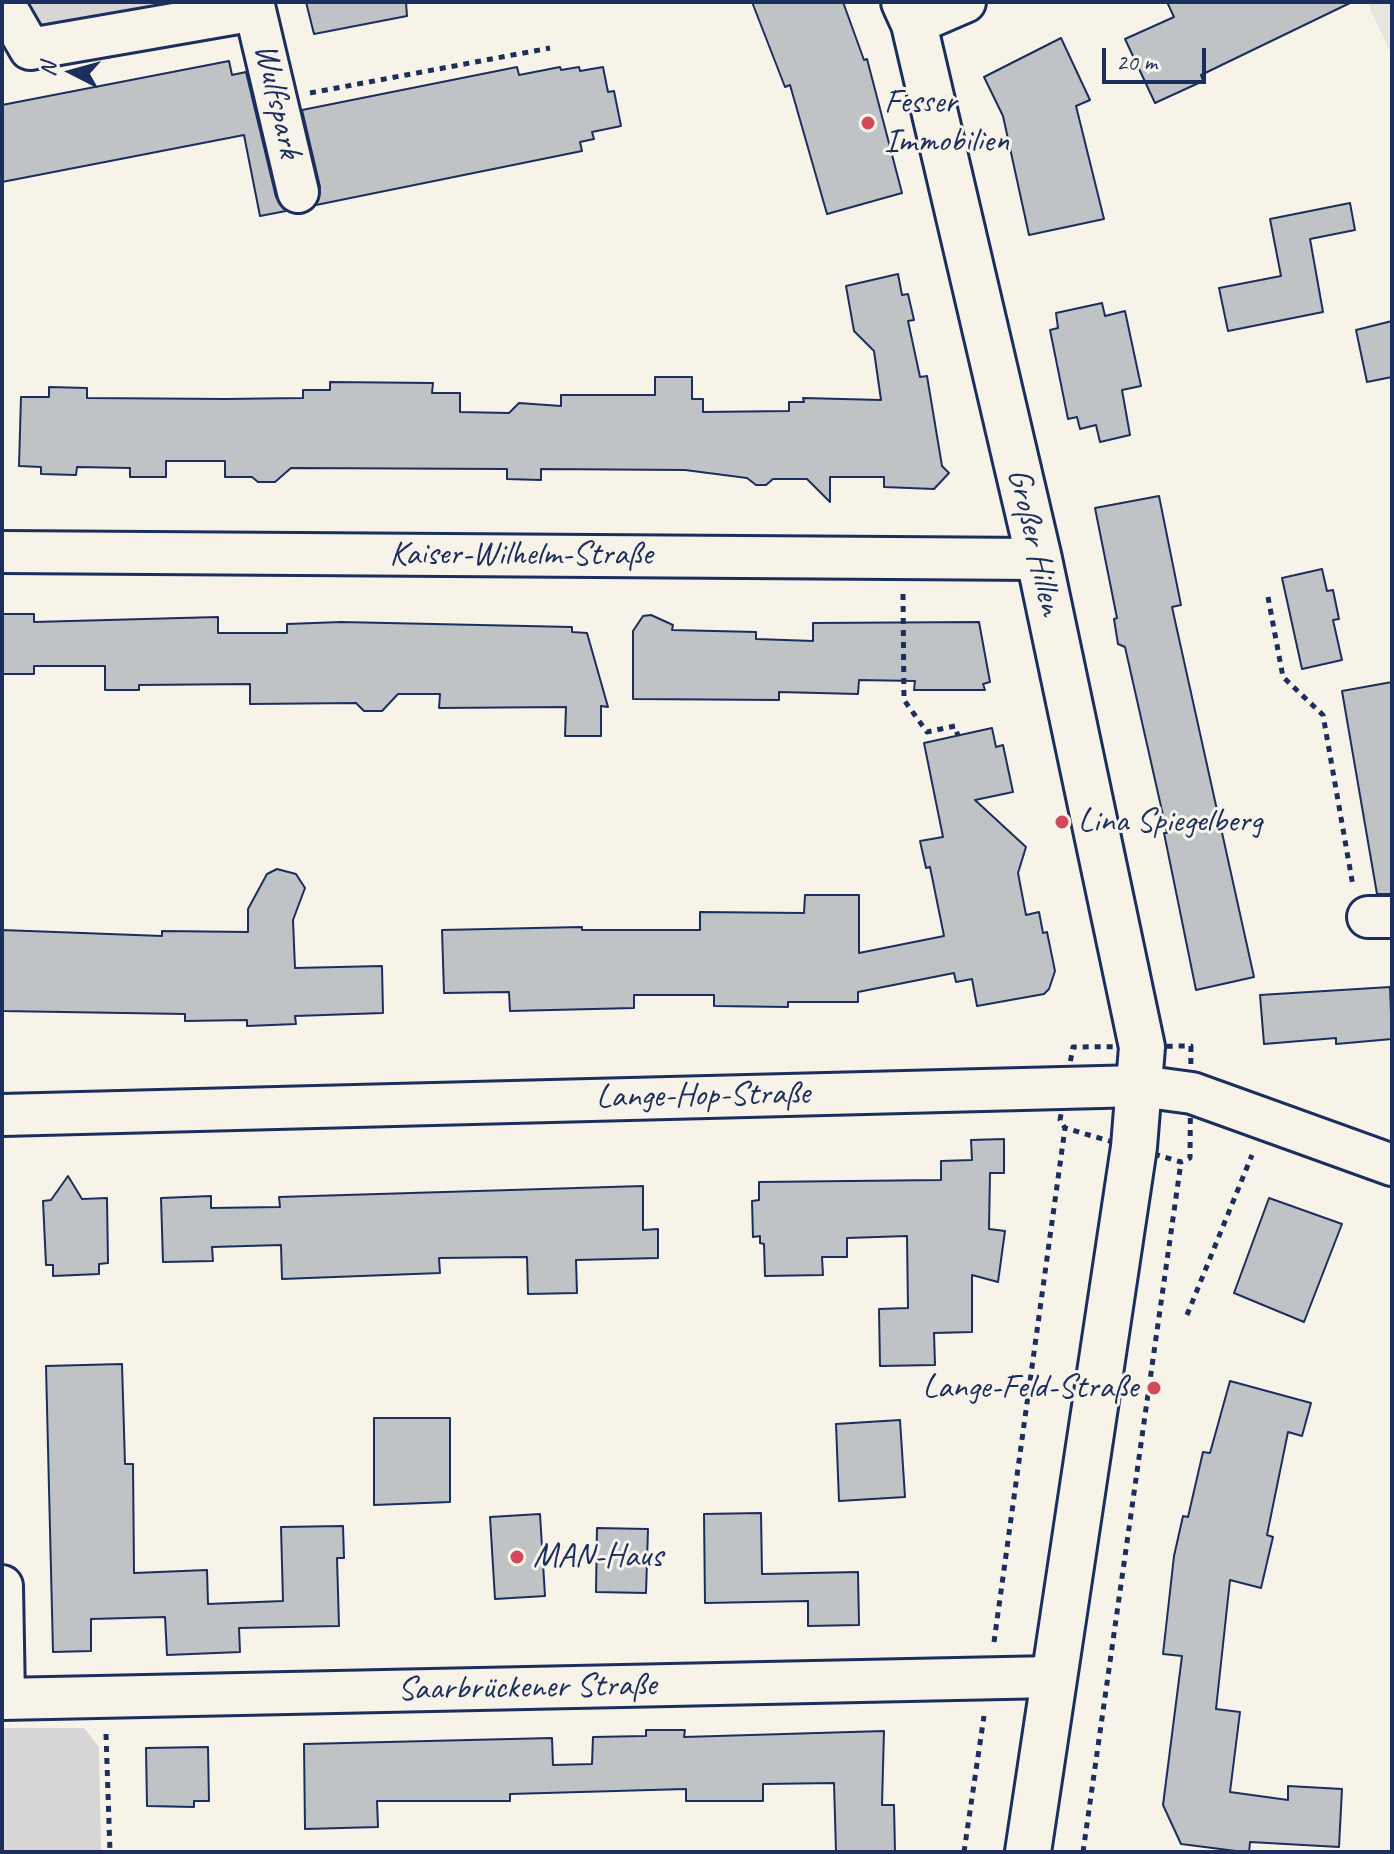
<!DOCTYPE html>
<meta charset="utf-8">
<style>
body{margin:0}
#map{position:relative;width:1394px;height:1854px;overflow:hidden;background:#f7f3e8;font-family:Caveat,sans-serif}
canvas{display:block}
.frame{position:absolute;inset:0;border:4px solid #1b2f5e;pointer-events:none}
.north{position:absolute;left:32px;top:32px;width:80px;height:80px;-webkit-text-stroke:6px #f7f3e8;paint-order:stroke;rotate:276deg;font-size:22px;font-weight:700;line-height:32px;text-align:center;color:#1b2f5e}
.north::after{content:'';display:block;margin:auto;width:28px;height:36px;background:#1b2f5e;clip-path:polygon(50% 0,100% 100%,50% 72%,0 100%)}
.scale{position:absolute;left:1102px;top:48px;width:104px;height:36px;box-sizing:border-box;border:4px solid #1b2f5e;border-top:0;padding-left:10px;font-size:24px;line-height:28px;white-space:nowrap;color:#1b2f5e;-webkit-text-stroke:6px #f7f3e8;paint-order:stroke}
</style>
<div id="map">
<canvas width="1394" height="1854"></canvas>
<div class="frame"></div>
<div class="north">N</div>
<div class="scale">20 m</div>
</div>
<script>
const context = document.querySelector('canvas').getContext('2d');
context.lineJoin = 'round';
function paint(path, color) { context.fillStyle = color; context.fill(path, 'evenodd'); }
function strokePath(path, color, width, dash) { context.strokeStyle = color; context.lineWidth = width; context.lineCap = dash ? 'butt' : 'round'; context.setLineDash(dash || []); context.stroke(path); }
function drawText(font, color, halo, rows, align = 'center') {
  context.font = font + ' Caveat,sans-serif'; context.lineWidth = 6; context.setLineDash([]); context.textBaseline = 'middle'; context.strokeStyle = halo; context.fillStyle = color; for (const [text, x, y, turn = 0] of rows) {
    context.save(); context.translate(x, y); context.rotate((+turn || 0) * Math.PI / 180); context.textAlign = isNaN(turn) ? turn : align; if (halo) context.strokeText(text, 0, 0); context.fillText(text, 0, 0); context.restore();
  }
}
const built = new Path2D(`
 M1367,2h25v54z`);
const green = new Path2D(`
 M20,2h201l-157,31 -35,-8z
 M2,1728h82l15,19 2,105h-99z`);
const building = new Path2D(`
 M306,2h100l1,14 -93,18z
 M752,2h91l21,58 3,-1 35,134 -75,21 -37,-129 -5,2z
 M1167,2h185l-151,73 2,6 -48,22 -30,-64 49,-22z
 M1061,38l29,62 -14,6 28,113 -75,16 -26,-119 -19,-39z
 M229,61l3,14 14,-3 30,125 10,14 -26,5 -16,-81 -242,47v-77z
 M517,67l2,8 41,-8 1,3 18,-3 1,4 23,-4 5,25 6,-1 7,35 -29,6 2,7 -14,3 2,9 -266,54 4,-18 -18,-77z
 M1350,203l5,27 -45,9 13,73 -95,19 -9,-43 62,-12 -11,-57z
 M898,274l4,21 6,-1 6,26 -6,1 12,56 7,-1 15,90 7,7 -15,16 -50,-2v-10h-54v25l-23,-23h-34l-7,6h-10l-9,-7 -62,-8 -144,-1v11l-34,-1v-10l-216,-1 -16,14h-17l-6,-5h-27v-16h-59v16h-36v-9l-53,-1 -1,8 -35,-1v-7l-22,-1 2,-69h28v-10l38,1v10l138,1 78,-1v-8h27v-8l103,1 -1,10h28v19l49,1 10,-10 42,3v-11h94v-18h37v22h11v13l86,-1v-9h15l-1,-4 78,2 -7,-49 -20,-20 -8,-45z
 M1102,303l3,13 20,-5 16,75 -19,4 8,45 -30,7 -4,-17 -16,4 -3,-12 -9,2 -18,-89 8,-2 -2,-15z
 M1392,321v56l-25,5 -11,-52z
 M1159,496l22,109 -9,2 82,370 -58,13 -32,-157h3l-42,-186 -7,-3 -4,-25 3,-1 -22,-110z
 M1322,569l5,22 6,-1 6,29 -6,1 9,40 -40,9 -20,-91z
 M2,614h32v8l184,-5v16h69v-9l54,-2 231,5v5l15,1 21,74 -7,-1v30h-36l1,-29 -127,1 1,-14h-42l-16,17h-18l-8,-8 -106,1v-20l-111,1v5h-34v-24h-71v8h-32z
 M651,615l22,10 -1,5 84,2v7l57,2v-18l166,-1 11,60 -7,2 2,6h-71l1,-9 -56,-1 -1,14 -79,-2v8l-146,-1v-68l10,-15z
 M1392,682v212h-15l-35,-203z
 M992,728l4,19 7,-2 10,47 -38,8 51,47 -8,26 8,42 13,-3 4,21 4,-1 8,39 -6,18 -5,5 -67,12 -5,-27 -16,3 -2,-9 -96,19v10h-70v5l-74,-1v-11h-80v13l-124,3 -1,-19 -65,1 -2,-63 140,-3v3h118v-18l104,1 1,-18h54v58l85,-17 -14,-69 -4,1 -6,-27 23,-4 -19,-94z
 M277,869l19,5 9,14 -12,32 2,48 87,-2 1,47 -88,3 1,8 -49,2v-6l-62,1v-7l-183,-3v-81l160,6v-5l86,1v-23l19,-35z
 M1390,987l2,52 -56,5v-6l-72,6 -4,-49z
 M1004,1139v34h-14l-1,56 16,2 -7,51 -26,-7v57l-38,1 1,32 -55,1 -1,-57 29,-1 -1,-72 -60,2v19h-25l1,18 -58,1 -1,-32 -4,-1v-7l-7,1 -1,-36 7,-1v-18l182,-2v-19l31,-1 -1,-20z
 M68,1176l14,23 25,-1 1,65 -9,1v10l-46,2v-11h-7l-3,-64 8,-1z
 M643,1186v44l15,-1v29l-82,2 1,33 -49,1 -1,-37 -88,1 1,15 -158,6 -1,-34 -69,2 1,14 -50,1 -2,-64 50,-2v12l69,-1 -1,-10z
 M1269,1198l73,26 -38,98 -70,-29z
 M122,1364l3,100h8l1,109 73,-3 1,34 75,-3 -2,-74 62,-1 1,32h-7l2,68 -100,2 1,24 -73,3 -2,-38 -74,2v32l-38,1 -7,-286z
 M1230,1381l81,22 -9,33 -14,-4 -21,103 6,2 -12,51 -31,-8 -14,129 24,3 -10,80 58,8v-14l54,3 -3,58 -89,-5 -1,10h-5l-63,-8 -18,-39 19,-149 -19,-2 11,-98 9,-40 5,1 15,-65 7,1z
 M374,1418h76v84l-76,3z
 M900,1420l5,77 -66,4 -3,-77z
 M761,1513l1,61 96,-2 1,53 -51,1v-25l-103,2 -1,-89z
 M540,1514l5,82 -50,3 -5,-82z
 M597,1528l51,1 -2,64 -50,-1z
 M646,1730h39l-1,7 200,-6 -2,74h12l1,47h-59l-2,-69 -71,1v17h-77v-12l-176,5v7h-133l1,26 -73,2 -1,-85 248,-6 1,27 39,-1 1,-27 53,-1z
 M208,1747l1,54h-15v6l-47,-1 -1,-58z`);
const path = new Path2D(`
 M310,93l240,-45
 M903,594l1,106 23,32 28,-6 3,10
 M1268,597l15,80 40,38 30,171
 M1191,1046l-1,112 -9,4 -116,-34 -5,-8 13,-73z
 M1187,1315l65,-160
 M994,1642l71,-514
 M106,1734l4,118
 M964,1852l20,-136
 M1083,1852l98,-690`);
const minor = new Path2D(`
 M3,2l27,47 225,-39 -2,-8
 M255,10l43,182
 M914,24l51,-22
 M2,552l1037,7
 M1368,917h24
 M2,1115l1138,-29 52,7 200,72
 M2,1586l2,113
 M2,1699l1050,-22`);
const tertiary = new Path2D(`
 M904,2l10,22 125,535 103,488 -8,100 -106,705`);
const markers = [
 [868,123,8,"#d1495b"],
 [1062,822,8,"#d1495b"],
 [1154,1388,8,"#d1495b"],
 [517,1557,8,"#d1495b"]
];
const streetNames = [
 ["Wulfspark",277,101,77],
 ["Großer Hillen",1034,542,77],
 ["Kaiser-Wilhelm-Straße",521,555],
 ["Lange-Hop-Straße",703,1096,-1],
 ["Saarbrückener Straße",527,1688,-1]
];
const poiNames = [
 ["Fesser",884,103],
 ["Immobilien",884,142],
 ["Lina Spiegelberg",1078,822],
 ["Lange-Feld-Straße",1138,1388,"right"],
 ["MAN-Haus",533,1557]
];
paint(built, '#e6e5de');
paint(green, '#d7d6d4');
paint(building, '#c0c3c5');
strokePath(building, '#1b2f5e', 2);
strokePath(minor, '#1b2f5e', 46);
strokePath(tertiary, '#1b2f5e', 50);
strokePath(path, '#1b2f5e', 5, [6, 6]);
strokePath(minor, '#f7f3e8', 40);
strokePath(tertiary, '#f7f3e8', 44);
for (const [x, y, r, color] of markers) { const dot = new Path2D(); dot.arc(x, y, r, 0, 2 * Math.PI); context.fillStyle = color; context.fill(dot); strokePath(dot, '#f7f3e8', 3); }
drawText('34px', '#1b2f5e', '#f7f3e8', streetNames);
drawText('34px', '#1b2f5e', '#f7f3e8', poiNames, 'left');
</script>
